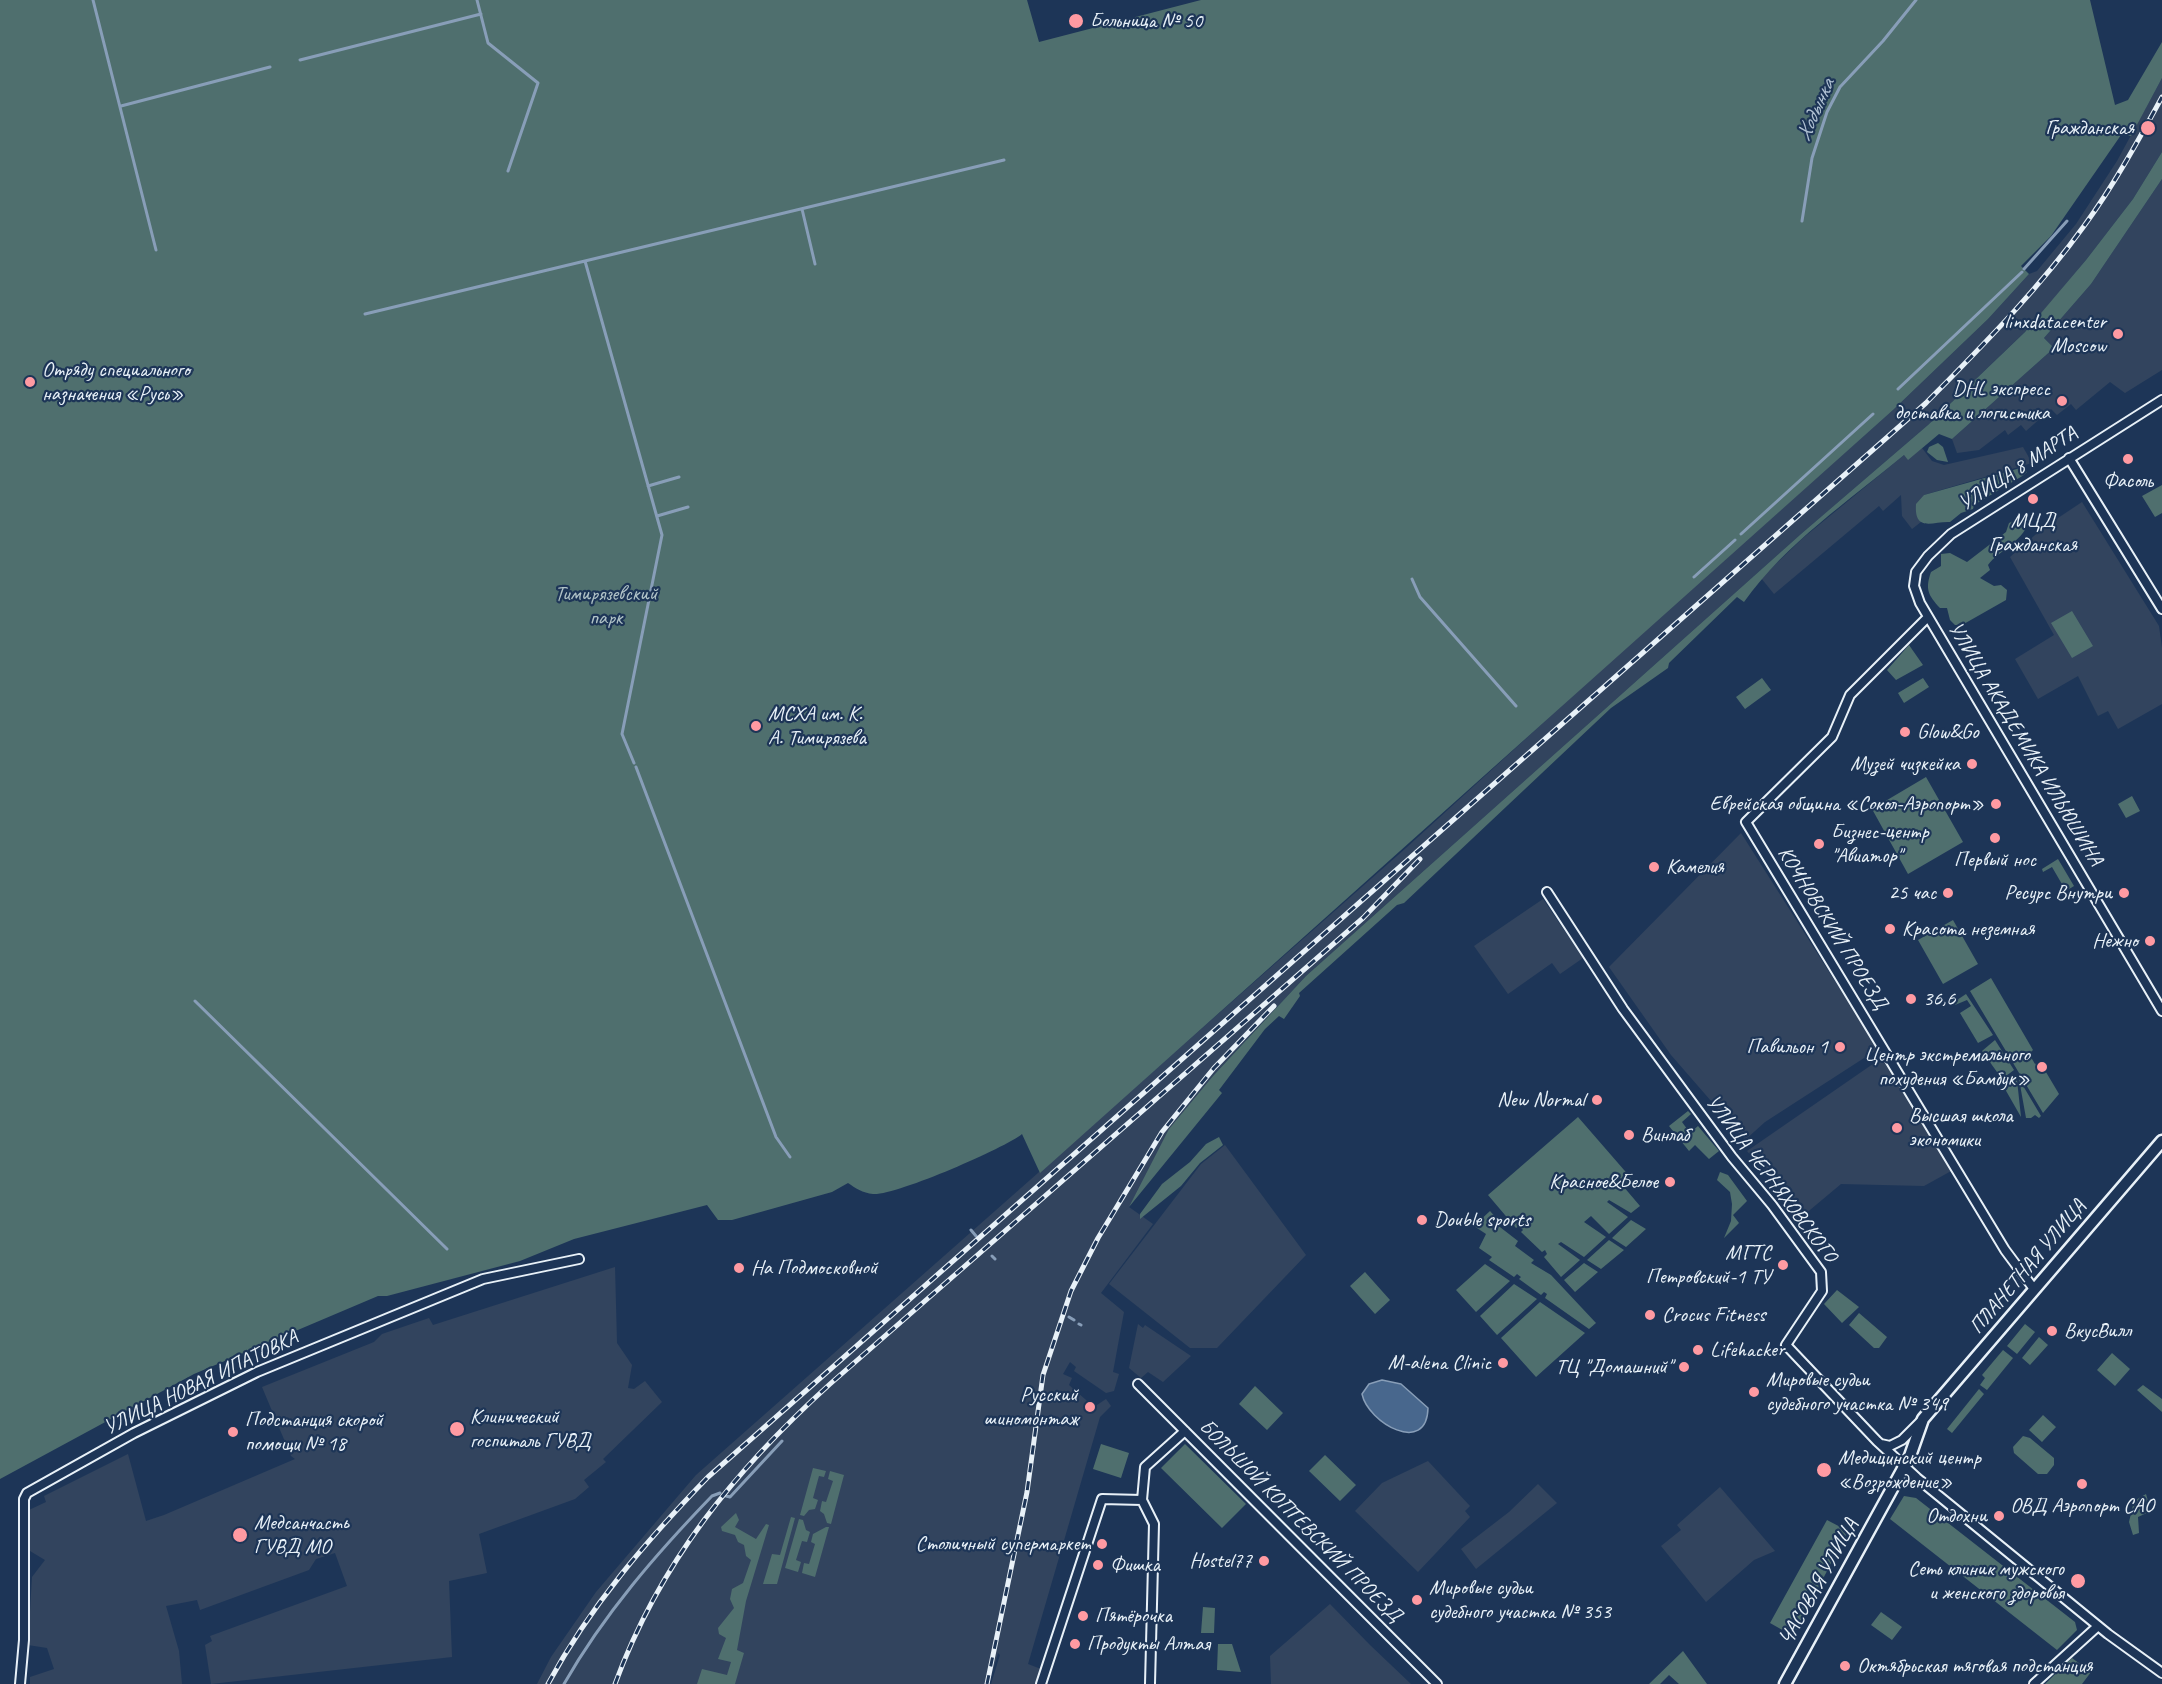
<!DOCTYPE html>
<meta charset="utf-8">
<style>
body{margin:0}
canvas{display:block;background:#1d3557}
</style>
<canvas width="2162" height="1684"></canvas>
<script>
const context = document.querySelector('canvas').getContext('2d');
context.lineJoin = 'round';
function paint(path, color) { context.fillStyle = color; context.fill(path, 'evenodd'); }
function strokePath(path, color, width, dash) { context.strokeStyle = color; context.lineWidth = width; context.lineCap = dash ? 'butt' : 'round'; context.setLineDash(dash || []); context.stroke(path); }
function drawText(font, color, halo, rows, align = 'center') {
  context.font = font + ' Caveat,sans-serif'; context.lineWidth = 4.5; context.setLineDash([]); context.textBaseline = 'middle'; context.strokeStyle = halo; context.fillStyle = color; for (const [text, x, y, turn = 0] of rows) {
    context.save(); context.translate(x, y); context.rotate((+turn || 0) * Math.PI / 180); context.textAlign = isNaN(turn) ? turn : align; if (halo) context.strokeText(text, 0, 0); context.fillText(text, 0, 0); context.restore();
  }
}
const built = new Path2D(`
 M2162,78v74l-29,47 -47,61 -56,67 -102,98 -127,109 -495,442 -93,100 -84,131 24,17 -52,69 23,19 -11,60 6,2 -5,17 -8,2 -32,-22 2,-4 -6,-5 -7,12 9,4 -3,7 25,22 12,-8 5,7 -11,11 -72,247 13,5 -5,15h-45l9,-29 -2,-2 -9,31h-452l14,-27 45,-65 100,-117 710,-627 251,-229 236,-209 95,-91 41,-45 8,-3 39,-47 41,-63z
 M2162,179v191l-37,23 -15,-11 -34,28 -5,-6 -14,11 -6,-6 -25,22 -5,-6 -13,10 -3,-5 -26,20 -22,3 -5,-14 102,-91 -10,-10 47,-54z
 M2023,447l9,16 -108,32 -6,24 3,3 -9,7 -10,-13 -1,-21 -18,16 -4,-5 -105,88 -13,-16 42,-40 101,-83 4,4 14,-11 10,13 12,4z
 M2082,502l77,124 3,22v56l-44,25 -10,-18 -10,5 -20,-40 -40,23 -23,-40 39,-24 -44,-78 33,-29z
 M1741,833l137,216 -113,73 -20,18 -74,-85 -62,-88z
 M1543,899l40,59 -23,16 -8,-11 -44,31 -34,-48z
 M1883,1057l70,113 -29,16 -83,-2 -37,31 -57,-64z
 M1225,1145l81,110 -89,93h-27l-81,-64 92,-120z
 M615,1267l2,76 15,22 -4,23 6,1 11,-8 17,21 -59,57 3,3 -22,18 5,7 -14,12 -96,35 8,39 -38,8 3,76 -241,27 -6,-39 7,-4 -2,-5 137,-50 -12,-33 -19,6 -7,11 -109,40 -3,-10 -31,6 13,45 3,33h-152v-7l24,-8 -7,-21 -19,-3 4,-68 13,-17 -15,-9 -1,-41 17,-8 -2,-6 84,-42 18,67 18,-6 131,-56 -4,-3 -29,-69 112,-45 8,-8 47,-16 4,7z
 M1138,1324l5,4 2,-3 46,31 -28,26 -15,-10 -7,6 -12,-10z
 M1428,1461l42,45 -5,5 5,6 -52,55 -63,-61 27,-28z
 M1538,1484l19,19 -81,66 -15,-20 48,-37z
 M1720,1487l55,64 -21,9 -48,42 -45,-56 20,-16 -4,-5z
 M1330,1604l40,41 41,39h-140l-1,-28z`);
const green = new Path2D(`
 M0,0h1027l12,42 162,-42h889l25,105 13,-5 34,-58v36l-31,58 -10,-1 -70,101 -30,30 8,8 -41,45 -95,91 -853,763 -18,-39c-17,14 -127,62 -149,60 -10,-1 -18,-6 -25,-11l-16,9 -100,28h-14l-11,-15 -133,34 -54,22 -133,35h-9l-184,78 -194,105z
 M2162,152v27l-71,105 -47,54 10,10 -102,91 -13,-5 -31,26 -4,-5c-55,46 -118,88 -160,147l-7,-5 -68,66 -1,5 -57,40 -207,195 -7,2 -98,88 1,3 -16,23 -5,-3 -14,13 -46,61 3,3 -93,114 40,-78 44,-53 93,-100 495,-442 127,-109 97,-93 61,-72 47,-61z
 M1938,443l5,4 5,15 -11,-2 -10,-8 2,-5z
 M2024,467l3,5 -3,3 -50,30 -1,4 -12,4 -11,9c-17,-1 -36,11 -34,-18l8,-9z
 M2162,485v28l-7,4 -13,-21z
 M2022,517l7,2c-3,21 -30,31 -41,46l2,5 -10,8 14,8 7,-1 6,5 -1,10 -44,25h-7l-5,-5 -3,-12h-7c-12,-13 -15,-19 -9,-36l10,-6v-12l9,-1 17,9 39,-30 3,-9z
 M2072,611l21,35 -21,12 -21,-35z
 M1909,645l14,20 -27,15 -9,-10z
 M1762,678l9,12 -26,19 -9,-12z
 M1923,678l6,9 -25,16 -6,-10z
 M1926,777l37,65 -55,32 -36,-65z
 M2132,796l8,15 -14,7 -8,-14z
 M2058,859l16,27 -8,5 -14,-24 -9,5 -1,-3z
 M1953,920l25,44 -35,20 -25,-44z
 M1991,978l42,72 -4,4 6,10 5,-2 19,32 -16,19 -73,-122z
 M1966,994l27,41 -15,8 -18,-30 11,-7 -4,-6 -12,5 -1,-3z
 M1995,1040l19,30 -12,9 -20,-28z
 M2019,1079l22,37 -2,2 -4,-3 -4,3h-5z
 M2017,1080l4,37 -16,-28v-3z
 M1688,1111l3,3 -9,8 8,11 8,-7 21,25 -10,8 -14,-14 -6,6 -20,-25z
 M1578,1117l53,61 -8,8 17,20 -9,7 -22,-13 -2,2 21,15 -19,17 -18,-18 -7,6 22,15 -22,20 -23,-15 -3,2 22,16 -19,17 -17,-20 3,-3 -2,-4 -3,2 -21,-20 2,-2 -4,-4 -3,2 -28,-33z
 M1219,1137l4,8 -23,18 -19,23 -41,33v-5l22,-30 28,-22 16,-18z
 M1720,1172l8,3 19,26 -14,14 6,8 -15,15 7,-17 1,-17 -2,-12 -13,-12z
 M1490,1211l8,9 -2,4 22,17 -3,5 19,14 -3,3 20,12 45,48 -7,6 -44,-31 2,-4 -3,-2 -3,3 -22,-16 2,-2 -4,-3 -3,3 -25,-17 3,-3 -13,-9 7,-14 -12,-8z
 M1631,1220l15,9 -20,18 -14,-9z
 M1609,1240l15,10 -23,19 -14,-9z
 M1584,1263l14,9 -23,20 -11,-12z
 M1485,1264l25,17 -34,31 -20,-22z
 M1365,1272l25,28 -15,14 -25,-28z
 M1514,1284l23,15 -40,36 -17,-19z
 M1837,1290l22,17 -17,16 -18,-19z
 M1540,1302l45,31 -49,44 -35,-39z
 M1859,1313l28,24 -8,11h-5l-25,-23z
 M2025,1324l10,8 -18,22 -10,-8z
 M2039,1337l9,8 -18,20 -8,-7z
 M2003,1350l10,8 -26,32 -7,-5 5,-7 -3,-3z
 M2112,1353l18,16 -15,17 -18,-16z
 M2143,1385l19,14v13l-25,-22z
 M1255,1386l28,27 -16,17 -28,-26z
 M1979,1389l5,5 -32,39 -5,-4z
 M2043,1415l13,12 -14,15 -13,-12z
 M2023,1436l7,2 24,20v7l-7,9h-9l-24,-21 -1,-6z
 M1101,1444l28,9 -8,25 -28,-9z
 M1185,1444l61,60 -24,24 -61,-60z
 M1325,1455l31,30 -16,16 -31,-30z
 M813,1468l13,3 -2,6 -5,-1 -6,22 5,2 -3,9 -6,1 -5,6 -4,-1z
 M830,1471l14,4 -13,49 -4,-1 -3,-9 -4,-3 2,-10 4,1 7,-21 -5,-2z
 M2146,1494l5,17 -13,6 1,16 -6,2 -4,-13 5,-21z
 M1904,1496l12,2 159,124 2,8 -20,20 -167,-131z
 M736,1513l3,7 -4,7 21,12 10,-15 3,1 -23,76 -9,49 7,3 -9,31h-38l5,-15 25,6 4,-13 -13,-3 8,-21 -7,-4 -1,-6 16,-20 -4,-9 2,-10 11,-6 8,-23 -5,-4 -2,-11 -6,-3 -3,-7 -13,-4 -1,-4z
 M791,1517l4,1 -18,66h-14l9,-30 8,1z
 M799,1519l4,1 3,10 4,2 -3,10 -5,-1 -6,19 5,2 -3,10 -13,-4z
 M1827,1520l21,11 -55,105 -23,-13z
 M826,1527h3l-14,50 -13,-4 2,-10 5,1 6,-20 -4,-2 2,-8z
 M1203,1607l12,1 -1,25h-13z
 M1881,1612l21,15 -10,13 -21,-15z
 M1218,1644h14l9,28 -24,-2z
 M1683,1651l24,33h-28l-10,-9 -9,9h-11z
 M2072,1658l19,14 -9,12h-37z`);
const water = new Path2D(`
 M1382,1380l19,4 27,24c-1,48 -60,15 -66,-14l7,-10z`);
const stream = new Path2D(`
 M93,0l63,250
 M477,0l11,43 50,40 -30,88
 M300,60l181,-46
 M121,106l149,-39
 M802,209l13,55
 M1802,221l10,-63 15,-46 13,-25 43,-46 33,-41
 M585,261l77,274 -40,199 12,29
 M2024,269l43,-48
 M365,314l639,-154
 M1898,389l124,-117
 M648,486l31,-9
 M657,516l31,-9
 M1741,534l132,-120
 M1694,577l41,-37
 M1412,579l8,18 96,109
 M636,767l140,370 14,20
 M195,1001l252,248
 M971,1230l5,6
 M992,1256l3,3
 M1069,1317l5,3
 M1079,1324l2,1
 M726,1496l4,1 52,-56
 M564,1684c40,-70 92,-130 148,-188l8,-3`);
const street = new Path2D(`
 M2162,400l-211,134 -23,22 -12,16 -2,14 6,17 242,408
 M2069,458l93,151
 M1928,617l-78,78 -18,42 -86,85 259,428 29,39
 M1547,892l76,117 109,148 40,48 49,67 1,19 -36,54 91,96 40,37 191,156 54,39
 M1138,1384l299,300
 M1881,1444l9,2 12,-6 18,-18
 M1142,1500l12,24 -4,160
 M1142,1500l3,-33 40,-36
 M20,1684l4,-44v-141l3,-6 107,-60 123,-61 226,-93 96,-20
 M1041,1684l61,-185 40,1
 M2034,1684l64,-58`);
const secondary = new Path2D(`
 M1785,1684l125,-228 13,-37 239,-278`);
const rail = new Path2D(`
 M548,1684c42,-78 99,-144 160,-207l1218,-1074c56,-57 112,-113 158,-177 30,-41 54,-85 78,-129
 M615,1684c45,-122 120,-214 215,-300l533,-466 57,-59
 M987,1684l40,-192 16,-117 28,-84 27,-53 64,-106 52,-64 60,-62`);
const markers = [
 [1076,21,8,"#ff9aa2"],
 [2148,128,8,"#ff9aa2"],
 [2118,334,6,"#ff9aa2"],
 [30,382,6,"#ff9aa2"],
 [2062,401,6,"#ff9aa2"],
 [2128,459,6,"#ff9aa2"],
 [2033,499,6,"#ff9aa2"],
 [756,726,6,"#ff9aa2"],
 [1905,732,6,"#ff9aa2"],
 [1972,764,6,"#ff9aa2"],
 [1996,804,6,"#ff9aa2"],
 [1995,838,6,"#ff9aa2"],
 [1819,844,6,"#ff9aa2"],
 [1654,867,6,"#ff9aa2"],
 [1948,893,6,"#ff9aa2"],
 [2124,893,6,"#ff9aa2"],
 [1890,929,6,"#ff9aa2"],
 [2150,941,6,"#ff9aa2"],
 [1911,999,6,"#ff9aa2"],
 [1840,1047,6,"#ff9aa2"],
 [2042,1067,6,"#ff9aa2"],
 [1597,1100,6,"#ff9aa2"],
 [1897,1128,6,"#ff9aa2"],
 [1629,1135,6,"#ff9aa2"],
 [1670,1182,6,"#ff9aa2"],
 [1422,1220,6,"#ff9aa2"],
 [1783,1265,6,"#ff9aa2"],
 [739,1268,6,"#ff9aa2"],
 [1650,1315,6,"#ff9aa2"],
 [2052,1331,6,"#ff9aa2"],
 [1698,1350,6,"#ff9aa2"],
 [1503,1363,6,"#ff9aa2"],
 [1684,1367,6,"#ff9aa2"],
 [1754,1392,6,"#ff9aa2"],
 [1090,1407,6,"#ff9aa2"],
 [457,1429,8,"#ff9aa2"],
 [233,1432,6,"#ff9aa2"],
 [1824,1470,8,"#ff9aa2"],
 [2082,1484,6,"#ff9aa2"],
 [1999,1516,6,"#ff9aa2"],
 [240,1535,8,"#ff9aa2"],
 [1102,1544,6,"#ff9aa2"],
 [1264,1561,6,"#ff9aa2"],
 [1098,1565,6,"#ff9aa2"],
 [2078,1581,8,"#ff9aa2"],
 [1417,1600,6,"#ff9aa2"],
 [1083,1616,6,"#ff9aa2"],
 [1075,1644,6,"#ff9aa2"],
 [1845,1666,6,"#ff9aa2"]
];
const poiNames = [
 ["Больница № 50",1090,21],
 ["Гражданская",2134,128,"right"],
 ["linxdatacenter",2106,322,"right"],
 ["Moscow",2106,346,"right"],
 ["Отряду специального",42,370],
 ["назначения «Русь»",42,394],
 ["DHL экспресс",2050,389,"right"],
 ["доставка и логистика",2050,413,"right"],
 ["Фасоль",2128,481,"center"],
 ["МЦД",2033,521,"center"],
 ["Гражданская",2033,545,"center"],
 ["МСХА им. К.",768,714],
 ["А. Тимирязева",768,738],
 ["Glow&Go",1917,732],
 ["Музей чизкейка",1960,764,"right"],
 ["Еврейская община «Сокол-Аэропорт»",1984,804,"right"],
 ["Бизнес-центр",1831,832],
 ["\"Авиатор\"",1831,856],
 ["Первый нос",1995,860,"center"],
 ["Камелия",1666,867],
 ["25 час",1936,893,"right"],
 ["Ресурс Внутри",2112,893,"right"],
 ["Красота неземная",1902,929],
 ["Нежно",2138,941,"right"],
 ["36,6",1923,999],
 ["Павильон 1",1828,1047,"right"],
 ["Центр экстремального",2030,1055,"right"],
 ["похудения «Бамбук»",2030,1079,"right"],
 ["New Normal",1585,1100,"right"],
 ["Высшая школа",1909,1116],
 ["экономики",1909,1140],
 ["Винлаб",1641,1135],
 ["Красное&Белое",1658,1182,"right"],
 ["Double sports",1434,1220],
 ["МГТС",1771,1253,"right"],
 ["Петровский-1 ТУ",1771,1277,"right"],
 ["На Подмосковной",751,1268],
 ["Crocus Fitness",1662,1315],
 ["ВкусВилл",2064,1331],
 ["Lifehacker",1710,1350],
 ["M-alena Clinic",1491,1363,"right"],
 ["ТЦ \"Домашний\"",1672,1367,"right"],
 ["Мировые судьи",1766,1380],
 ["судебного участка № 349",1766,1404],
 ["Русский",1078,1395,"right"],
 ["шиномонтаж",1078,1419,"right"],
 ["Клинический",470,1417],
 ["госпиталь ГУВД",470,1441],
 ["Подстанция скорой",245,1420],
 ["помощи № 18",245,1444],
 ["Медицинский центр",1838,1458],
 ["«Возрождение»",1838,1482],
 ["ОВД Аэропорт САО",2082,1506,"center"],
 ["Отдохни",1987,1516,"right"],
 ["Медсанчасть",254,1523],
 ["ГУВД МО",254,1547],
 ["Столичный супермаркет",1090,1544,"right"],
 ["Hostel77",1252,1561,"right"],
 ["Фишка",1110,1565],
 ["Сеть клиник мужского",2064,1569,"right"],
 ["и женского здоровья",2064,1593,"right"],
 ["Мировые судьи",1429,1588],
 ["судебного участка № 353",1429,1612],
 ["Пятёрочка",1095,1616],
 ["Продукты Алтая",1087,1644],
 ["Октябрьская тяговая подстанция",1857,1666]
];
const streetNames = [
 ["УЛИЦА 8 МАРТА",2018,469,-33],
 ["УЛИЦА АКАДЕМИКА ИЛЬЮШИНА",2025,744,59],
 ["КОЧНОВСКИЙ ПРОЕЗД",1832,928,58],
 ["УЛИЦА ЧЕРНЯХОВСКОГО",1771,1179,53],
 ["ПЛАНЕТНАЯ УЛИЦА",2028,1267,-50],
 ["УЛИЦА НОВАЯ ИПАТОВКА",201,1383,-26],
 ["БОЛЬШОЙ КОПТЕВСКИЙ ПРОЕЗД",1300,1521,45],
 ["ЧАСОВАЯ УЛИЦА",1819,1582,-61]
];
const parkNames = [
 ["Тимирязевский",606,594],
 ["парк",606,618]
];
const waterNames = [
 ["Ходынка",1816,110,-66]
];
paint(built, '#32445e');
paint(green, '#4f6f6e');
paint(water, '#48678d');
strokePath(water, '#889eb8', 1.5);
strokePath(stream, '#889eb8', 3);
strokePath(street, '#e8f1f8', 12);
strokePath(secondary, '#e8f1f8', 15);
strokePath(street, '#1d3557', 8);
strokePath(secondary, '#1d3557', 10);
strokePath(rail, '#e8f1f8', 5);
strokePath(rail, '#1d3557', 3, [9]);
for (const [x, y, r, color] of markers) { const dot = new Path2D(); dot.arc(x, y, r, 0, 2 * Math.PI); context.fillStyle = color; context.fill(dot); strokePath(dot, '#1d3557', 2); }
drawText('21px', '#e8f1f8', '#1d3557', poiNames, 'left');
drawText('21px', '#e8f1f8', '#1d3557', streetNames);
drawText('21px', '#b2c4c8', '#1d3557', parkNames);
drawText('italic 22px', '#b0c1d3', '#1d3557', waterNames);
</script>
